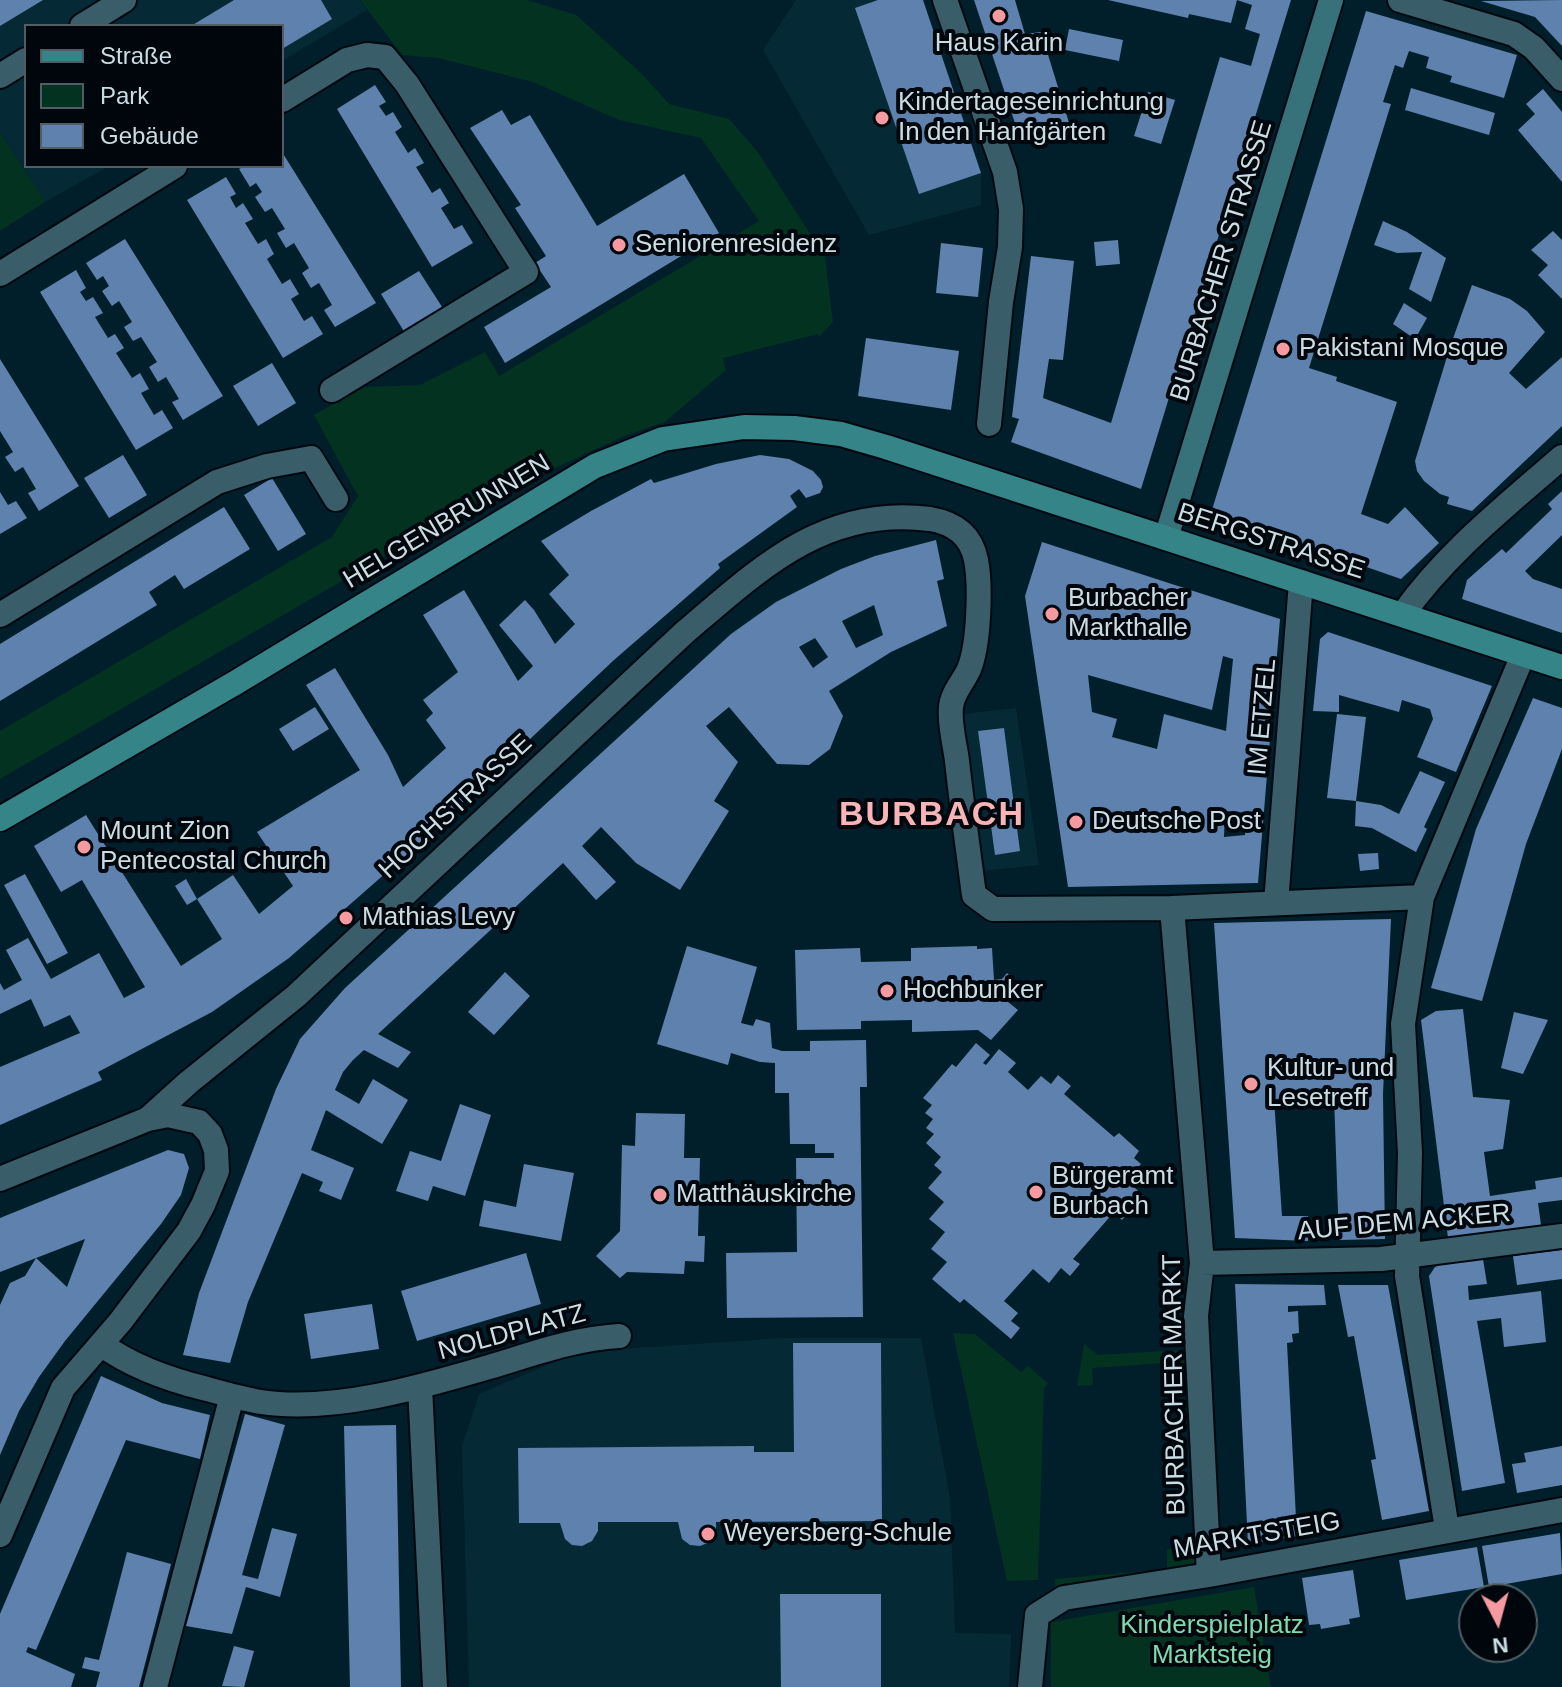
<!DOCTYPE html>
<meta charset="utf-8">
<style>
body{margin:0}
#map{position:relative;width:1562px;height:1687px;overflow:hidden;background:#001f2a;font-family:Arial,sans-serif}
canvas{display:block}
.legend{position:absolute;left:24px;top:24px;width:260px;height:144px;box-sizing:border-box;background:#00070c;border:2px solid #515d62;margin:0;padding:10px 14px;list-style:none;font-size:24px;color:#cadde4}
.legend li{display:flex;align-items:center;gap:16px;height:40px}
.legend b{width:40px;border:2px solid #515d62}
.north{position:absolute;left:1458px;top:1583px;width:80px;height:80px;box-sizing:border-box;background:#00070c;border:2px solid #515d62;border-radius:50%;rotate:174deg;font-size:22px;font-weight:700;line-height:32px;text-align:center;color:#cadde4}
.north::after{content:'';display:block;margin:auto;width:28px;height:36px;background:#f49aa0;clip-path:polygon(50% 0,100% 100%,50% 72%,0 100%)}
</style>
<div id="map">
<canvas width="1562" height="1687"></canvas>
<ul class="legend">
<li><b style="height:10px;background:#358588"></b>Straße</li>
<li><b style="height:22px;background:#043220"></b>Park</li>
<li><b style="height:22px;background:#5e82ad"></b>Gebäude</li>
</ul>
<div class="north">N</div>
</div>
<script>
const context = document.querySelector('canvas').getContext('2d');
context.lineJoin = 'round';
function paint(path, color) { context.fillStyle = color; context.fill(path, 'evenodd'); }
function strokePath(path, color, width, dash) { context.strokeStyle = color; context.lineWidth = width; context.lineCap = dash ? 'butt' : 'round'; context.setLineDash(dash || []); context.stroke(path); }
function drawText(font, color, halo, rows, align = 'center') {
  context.font = font + ' Arial,sans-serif'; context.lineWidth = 8; context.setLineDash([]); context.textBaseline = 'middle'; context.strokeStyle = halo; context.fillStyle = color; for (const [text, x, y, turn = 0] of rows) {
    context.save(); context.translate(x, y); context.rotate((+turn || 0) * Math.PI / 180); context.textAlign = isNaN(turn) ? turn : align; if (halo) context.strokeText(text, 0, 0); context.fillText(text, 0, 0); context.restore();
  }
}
const built = new Path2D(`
 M0,0h360l7,10 -85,51v-35h-256v140h83l-64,36 -45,-70z
 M796,0h127l58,173v32l-112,30 -106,-185z
 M1016,708l23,157 -57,6 -19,-157z
 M784,1338h137l29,160 5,135 56,1 -2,53h-540l-7,-241 17,-52 99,-42z`);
const green = new Path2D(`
 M360,0h167l49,15 65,58 28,31 60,15 28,32 68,106 8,65 -14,15 -1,-3 -95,24 3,12 -61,52 -41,14 -84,39h-15l-525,304v-48l332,-194 26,-41 -44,-81 51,-28 55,-2 65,-33 14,24 260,-155 -58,-83 -82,-18 -86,-38 -95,-24 -36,-3z
 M0,132l45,70 -45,29z
 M953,1333l22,1 46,38 7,-6 20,17 -4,6 -6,191 -31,1z
 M1084,1344l14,11 100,-6 -10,39h-6l-2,-26 -88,6 1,17 -16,1z
 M1189,1539h6l1,31 -141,20v-11l112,-10v-20l22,-2z
 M1254,1587l17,100h-220v-65z`);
const building = new Path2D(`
 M0,0h43l-43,26z
 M234,0h87l11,19 -50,30v-23h-91z
 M878,0h45l58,173 -62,21 -64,-186z
 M974,0h41l10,34 16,-2 29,94 -49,15z
 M1108,0h129l-6,23 -42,-9 -1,4z
 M1237,0h54l-150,489 -130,-47 8,-23 -7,-2 19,-161 43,5 -11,99 -14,-1 -6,39 68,25 109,-366 31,9 9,-32 -15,-5 7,-24z
 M1562,0v46l-27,-29 -54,-16z
 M1366,11l151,44 -13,43 -54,-16 2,-6 -26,-8 3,-11 -20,-6 -6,17 -8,-3 -12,37 8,2 -82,264 28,9 -1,4 61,21 -36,112 27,10 17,-17 34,36 -38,36 -190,-66z
 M1069,29l54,11 -4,21 -54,-11z
 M375,85l11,17 -7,4 7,10 7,-4 9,15 -7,5 13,21 7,-5 9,15 -8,4 16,26 8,-5 9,15 -8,5 13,21 8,-4 11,18 -41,24 -95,-158z
 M1411,88l84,25 -6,22 -84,-25z
 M1543,89l19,23v70l-44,-52 17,-16 -9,-10z
 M1148,92l27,8 -14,44 -27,-8z
 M502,110l9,15 19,-10 67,111 87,-52 35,59 -214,130 -21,-36 67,-40 -16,-24 11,-7 -31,-48 6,-3 -51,-77z
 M282,152l94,151 -41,24 -11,-17 8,-5 -13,-22 -8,5 -9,-15 7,-5 -15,-25 -8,5 -9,-15 8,-4 -13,-21 -7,4 -10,-15 7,-5 -6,-9 -6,4 -11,-18 6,-3h37z
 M226,177l10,17 -6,3 6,11 7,-5 10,16 -8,4 13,21 8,-5 8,15 -7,5 15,25 8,-5 9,15 -8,5 13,22 8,-5 11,18 -40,24 -96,-158z
 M1383,221l24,11 39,26 -15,44 -22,-13 13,-37 -25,1 -23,-8z
 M1553,231l9,9v59l-24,-24 10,-10 -17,-15z
 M125,239l98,157 -40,24 -11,-18 7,-3 -13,-22 -8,5 -9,-15 8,-5 -16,-25 -8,4 -9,-14 8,-5 -13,-21 -7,5 -10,-15 7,-5 -6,-10 -6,4 -11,-17z
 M1118,240l2,24 -24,2 -2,-24z
 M941,243l42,5 -5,49 -42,-4z
 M76,270l10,18 -6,4 6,9 7,-4 10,16 -8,4 13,21 7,-4 9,14 -8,5 16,25 8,-5 9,16 -8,4 13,22 8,-5 11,18 -37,22 -96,-158z
 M419,271l25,39 -39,23 -24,-39z
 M1472,285l38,14 17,12 18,21 -36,41 17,16 36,-32v69l-90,85 -25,-7 2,-7 -9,-3 -16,-13 -7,-10 -2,-10 35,-114z
 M1404,303l23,15 -12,21 -22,-15z
 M866,338l93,13 -8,59 -93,-14z
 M0,359l79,127 -40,25 -11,-18 8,-4 -13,-22 -8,5 -10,-15 8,-5 -13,-21z
 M272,363l24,40 -38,23 -25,-40z
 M123,455l24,40 -38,23 -25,-40z
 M760,455l29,4 24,12 8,9 2,7 -3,6 -14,5 -7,-9 -9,7 7,11 -79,57 2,4 -106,92 -202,190 -123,108 -77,54 -114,60 4,8 -102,45v-58l80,-34 -10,-18 -26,12 -13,-28 -31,15v-31l4,7 18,-10 -16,-30 22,-12 23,41 48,-26 25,45 21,-11 -63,-107 -21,12 -27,-46 52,-31 95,151 41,-27 -25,-40 36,-24 26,39 34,-28 -36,-54 103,-62 -54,-85 29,-17 53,87 15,32 43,-39 -20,-28 7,-7 -10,-13 35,-28 -35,-57 41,-25 54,91 15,-15 -34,-41 26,-25 9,10 21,34 20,-20 -26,-30 20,-19 -28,-34 50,-30 60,-32 3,4 62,-19z
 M272,478l34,56 -28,17 -34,-56z
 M1562,491v44l-37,36 8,8 29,10v44l-100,-34 5,-19 35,-31 4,4 46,-44 -4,-5z
 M0,492l8,13 8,-4 11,17 -27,16z
 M224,507l26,42 -66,40 -9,-14 -26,17 8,13 -157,96v-57z
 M936,540l8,39 -7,2 10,45 -56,26 -62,39 14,25 -13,33 -21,16 -32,-1 -48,-57 -23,19 32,36 -24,39 15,10 -49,79 -44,-27 -35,-36 -19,19 34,36 -20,18 -33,-37 -185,171 33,18 -13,16 -34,-18 -11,10 -10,12 -8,18 24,14 14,-25 35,21 -26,44 -56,-34 -15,40 43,18 -13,32 -22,-9 4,-9 -21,-9 -54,129 -18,61 -47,-8 16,-62 77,-204 24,-50 45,-51 386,-354 45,-32 65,-33 34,-13zM874,605l9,30 -27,13 -14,-27zM815,638l13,19 -15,11 -14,-21z
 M1042,542l238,77 -22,264 -190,4 -43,-291zM1223,656l10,3 -7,72 -62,-17 -7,35 -45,-12 5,-18 -25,-7 -4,-37 124,35zM1225,811l22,2 -2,22 -21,2z
 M1328,632l164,54 -36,86 -39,-15 16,-38 -3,-10 -28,-9 -3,12 -60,-17v17l-26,-1 7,-72z
 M1533,698l29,10v41l-36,95 -44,157 -51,-13 45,-159z
 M315,707l14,22 -36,22 -14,-22z
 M1337,714l29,3 -10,84 -29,-3z
 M1004,728l16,123 -25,4 -17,-124z
 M1420,771l25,11 -21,45 3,2 -11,23 -44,-24 -17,-2 1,-25 25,4 18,9z
 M1378,853l1,16 -19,2 -2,-17z
 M25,874l43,79 -21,11 -43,-79z
 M186,879l11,20 -10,6 -12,-19z
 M1391,919l-8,175 2,145 -46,1 -5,-143 -60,2 8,117h26v25l-73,-3 -21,-315z
 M687,946l70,21 -16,56 12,3 3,-7 14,4 2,25 10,3h28v-10l56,-1 1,47h-7l3,230 -136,1 -1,-65 71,-1 -1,-94h38v-5h-19v-9h-25l-1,-51h-14v-30l-15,-1 -29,-9 -3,12 -71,-21z
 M977,946v3l15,-1 2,32 8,-1 5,-6 6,6 -5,6v17l10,8 -27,30 -13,-10 -66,2v-12l-51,1v8l-64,1 -2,-80 65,-2 1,14 50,-1v-13z
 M505,972l25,24 -36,39 -26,-23z
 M1463,1009l10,88 37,3 -7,49 -19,3 6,44 46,-7 -1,-8 27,-4v23l-24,3 3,22 -93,13 -27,-218 15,-9z
 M1514,1012l34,8 -25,54 -22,-6z
 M976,1043l14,12 -7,8 3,2 13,-16 17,14 -8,9 20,18 13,-14 10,8 7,-9 13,11 -7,8 50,43 5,-4 20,18 -5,7 7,6 -7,8 8,8 -7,8 8,8 -21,24 -8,-8 -41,47 7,5 -10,12 -9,-8 -12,15 -16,-14 -29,32 14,12 -7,8 9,7 -9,11 -47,-40 -4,4 -28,-24 15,-17 -16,-13 14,-17 -16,-13 15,-17 -16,-14 14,-16 -8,-7 7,-8 -15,-14 8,-9 -8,-6 7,-9 -8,-6 7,-8 -9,-7 29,-34 4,3z
 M460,1104l31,11 -26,81 -32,-10 -5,15 -32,-10 14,-40 31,10z
 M636,1113l49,1 -1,44h16l-2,78h7l-1,26 -19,-1 -1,13 -57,-2 -7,6 -24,-22 24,-25 2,-86 13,1z
 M168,1150l16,4 5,14 -8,27 -20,29 -96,117 -26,36 -20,34 -19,44v-150l10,-22 15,-7 11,-18 31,29 18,-48 -85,33v-54z
 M524,1164l50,9 -13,68 -82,-15 5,-26 32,7z
 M1562,1250v29l-45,6 -4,-29z
 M526,1253l15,51 -124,37 -16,-50z
 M1483,1259l4,25 -19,2 1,14 72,-9 5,51 -42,5 -3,-29 -24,3 28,162 -43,8 -33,-215 6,-9 7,-3z
 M1235,1284l89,1 2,20 -38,1v6l10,-1 1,22 -7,1 1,8 -6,1 9,175 19,-2 2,17 -69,11z
 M1338,1285h50l41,226 -47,9 -11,-60 5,-1 -22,-123 -6,1z
 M372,1304l7,45 -68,10 -7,-45z
 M793,1343h88l1,178 -166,1v9l-6,11 -10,4 -10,-1 -8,-6 -4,-17h-80v9l-6,10 -10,5 -10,-1 -7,-6 -5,-16h-41l-1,-75 236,-2v6h40z
 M101,1376l61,27 48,12 -10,44 -74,-19 -90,210 -8,-3 -2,5 49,22 -4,13h-71v-73z
 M245,1414l40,11 -43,150 16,4 14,-51 25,6 -17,63 -34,-10 -14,47 -46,-8z
 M396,1425l5,262h-51l-6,-261z
 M1562,1446v39l-45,8 -5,-29 14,-2 -2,-9z
 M1560,1533l2,41 -73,13 -7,-41z
 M1477,1547l7,40 -78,13 -7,-40z
 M127,1552l44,12 -32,123h-43l4,-15 -18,-4 3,-11 14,3z
 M1353,1570l7,47 -11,2 1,5 -29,5 -1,-5 -11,1 -7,-47z
 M780,1594h101v93h-100z
 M234,1646l20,5 -10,36 -22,-1z`);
const minor = new Path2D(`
 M945,0l60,172 6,37 -1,38 -9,55 -12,122
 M1400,0l114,34 20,14 28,31
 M82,26l42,-26
 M0,76l26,-16
 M282,100l65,-40 20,-5 18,2 22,27 119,188 -194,118
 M0,274l175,-108
 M1403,614c43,-61 103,-108 159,-157
 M0,615l217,-133 50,-16 44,-8 25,41
 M1276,903l25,-321
 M1172,908l30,355 -6,53 13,259
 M0,1179l148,-60 41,-37 107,-86 388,-363c74,-63 140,-128 246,-114 24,4 41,16 46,41 5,25 3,85 -7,109 -5,12 -17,24 -18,38 -2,17 4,37 6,54 5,45 11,89 17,134l19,14 179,-1 250,-11
 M1202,1263l179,-4 181,-23
 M101,1344c31,23 69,36 106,45 18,5 36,10 54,13 71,11 160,-15 228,-35 44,-13 83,-28 130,-31
 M420,1387l15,300
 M1447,1529l-40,-253 3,-123 -7,-129 19,-127 101,-242
 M0,1535l63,-147 57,-66 69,-91 14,-26 14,-34 -1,-21 -6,-16 -11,-12 -31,-7 -20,4
 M155,1687l77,-291
 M1030,1687l7,-72 27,-17 145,-23 353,-65`);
const secondary = new Path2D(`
 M1166,538l165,-538`);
const primary = new Path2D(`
 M0,819l235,-136 360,-217 68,-27 81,-12 50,1 47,6 45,13 676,220`);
const markers = [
 [999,16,8,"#f49aa0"],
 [882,118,8,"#f49aa0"],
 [619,245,8,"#f49aa0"],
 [1283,349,8,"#f49aa0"],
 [1052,614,8,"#f49aa0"],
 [1076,822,8,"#f49aa0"],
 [84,847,8,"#f49aa0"],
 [346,918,8,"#f49aa0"],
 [887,991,8,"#f49aa0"],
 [1251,1084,8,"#f49aa0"],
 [1036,1192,8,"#f49aa0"],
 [660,1195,8,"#f49aa0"],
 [708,1534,8,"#f49aa0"]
];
const poiNames = [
 ["Haus Karin",999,44,"center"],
 ["Kindertageseinrichtung",898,103],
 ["In den Hanfgärten",898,133],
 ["Seniorenresidenz",635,245],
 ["Pakistani Mosque",1299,349],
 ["Burbacher",1068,599],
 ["Markthalle",1068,629],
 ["Deutsche Post",1092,822],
 ["Mount Zion",100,832],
 ["Pentecostal Church",100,862],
 ["Mathias Levy",362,918],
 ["Hochbunker",903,991],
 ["Kultur- und",1267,1069],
 ["Lesetreff",1267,1099],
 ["Bürgeramt",1052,1177],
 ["Burbach",1052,1207],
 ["Matthäuskirche",676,1195],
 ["Weyersberg-Schule",724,1534]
];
const streetNames = [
 ["BURBACHER STRASSE",1222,261,-73],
 ["HELGENBRUNNEN",447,522,-31],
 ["BERGSTRASSE",1271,542,18],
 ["IM ETZEL",1263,717,-85],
 ["HOCHSTRASSE",456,807,-43],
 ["AUF DEM ACKER",1404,1223,-5],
 ["NOLDPLATZ",512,1333,-15],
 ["BURBACHER MARKT",1175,1385,-91],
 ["MARKTSTEIG",1257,1536,-10]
];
const parkNames = [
 ["Kinderspielplatz",1212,1626],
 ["Marktsteig",1212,1656]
];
const districtNames = [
 ["BURBACH",932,816]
];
paint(built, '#062a35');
paint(green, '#043220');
paint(building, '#5e82ad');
strokePath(minor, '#000810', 28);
strokePath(secondary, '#000810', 28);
strokePath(primary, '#000810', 28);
strokePath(minor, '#395d69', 24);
strokePath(secondary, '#377179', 24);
strokePath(primary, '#358588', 24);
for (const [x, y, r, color] of markers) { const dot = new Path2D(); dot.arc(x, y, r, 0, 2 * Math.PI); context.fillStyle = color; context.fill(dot); strokePath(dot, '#00070c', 3); }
drawText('26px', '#cadde4', '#00070c', poiNames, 'left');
drawText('26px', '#cadde4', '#00070c', streetNames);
drawText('26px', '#7edaaf', '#00070c', parkNames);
context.letterSpacing = '2px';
drawText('bold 34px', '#f9b4b7', '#00070c', districtNames);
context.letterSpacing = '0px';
</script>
